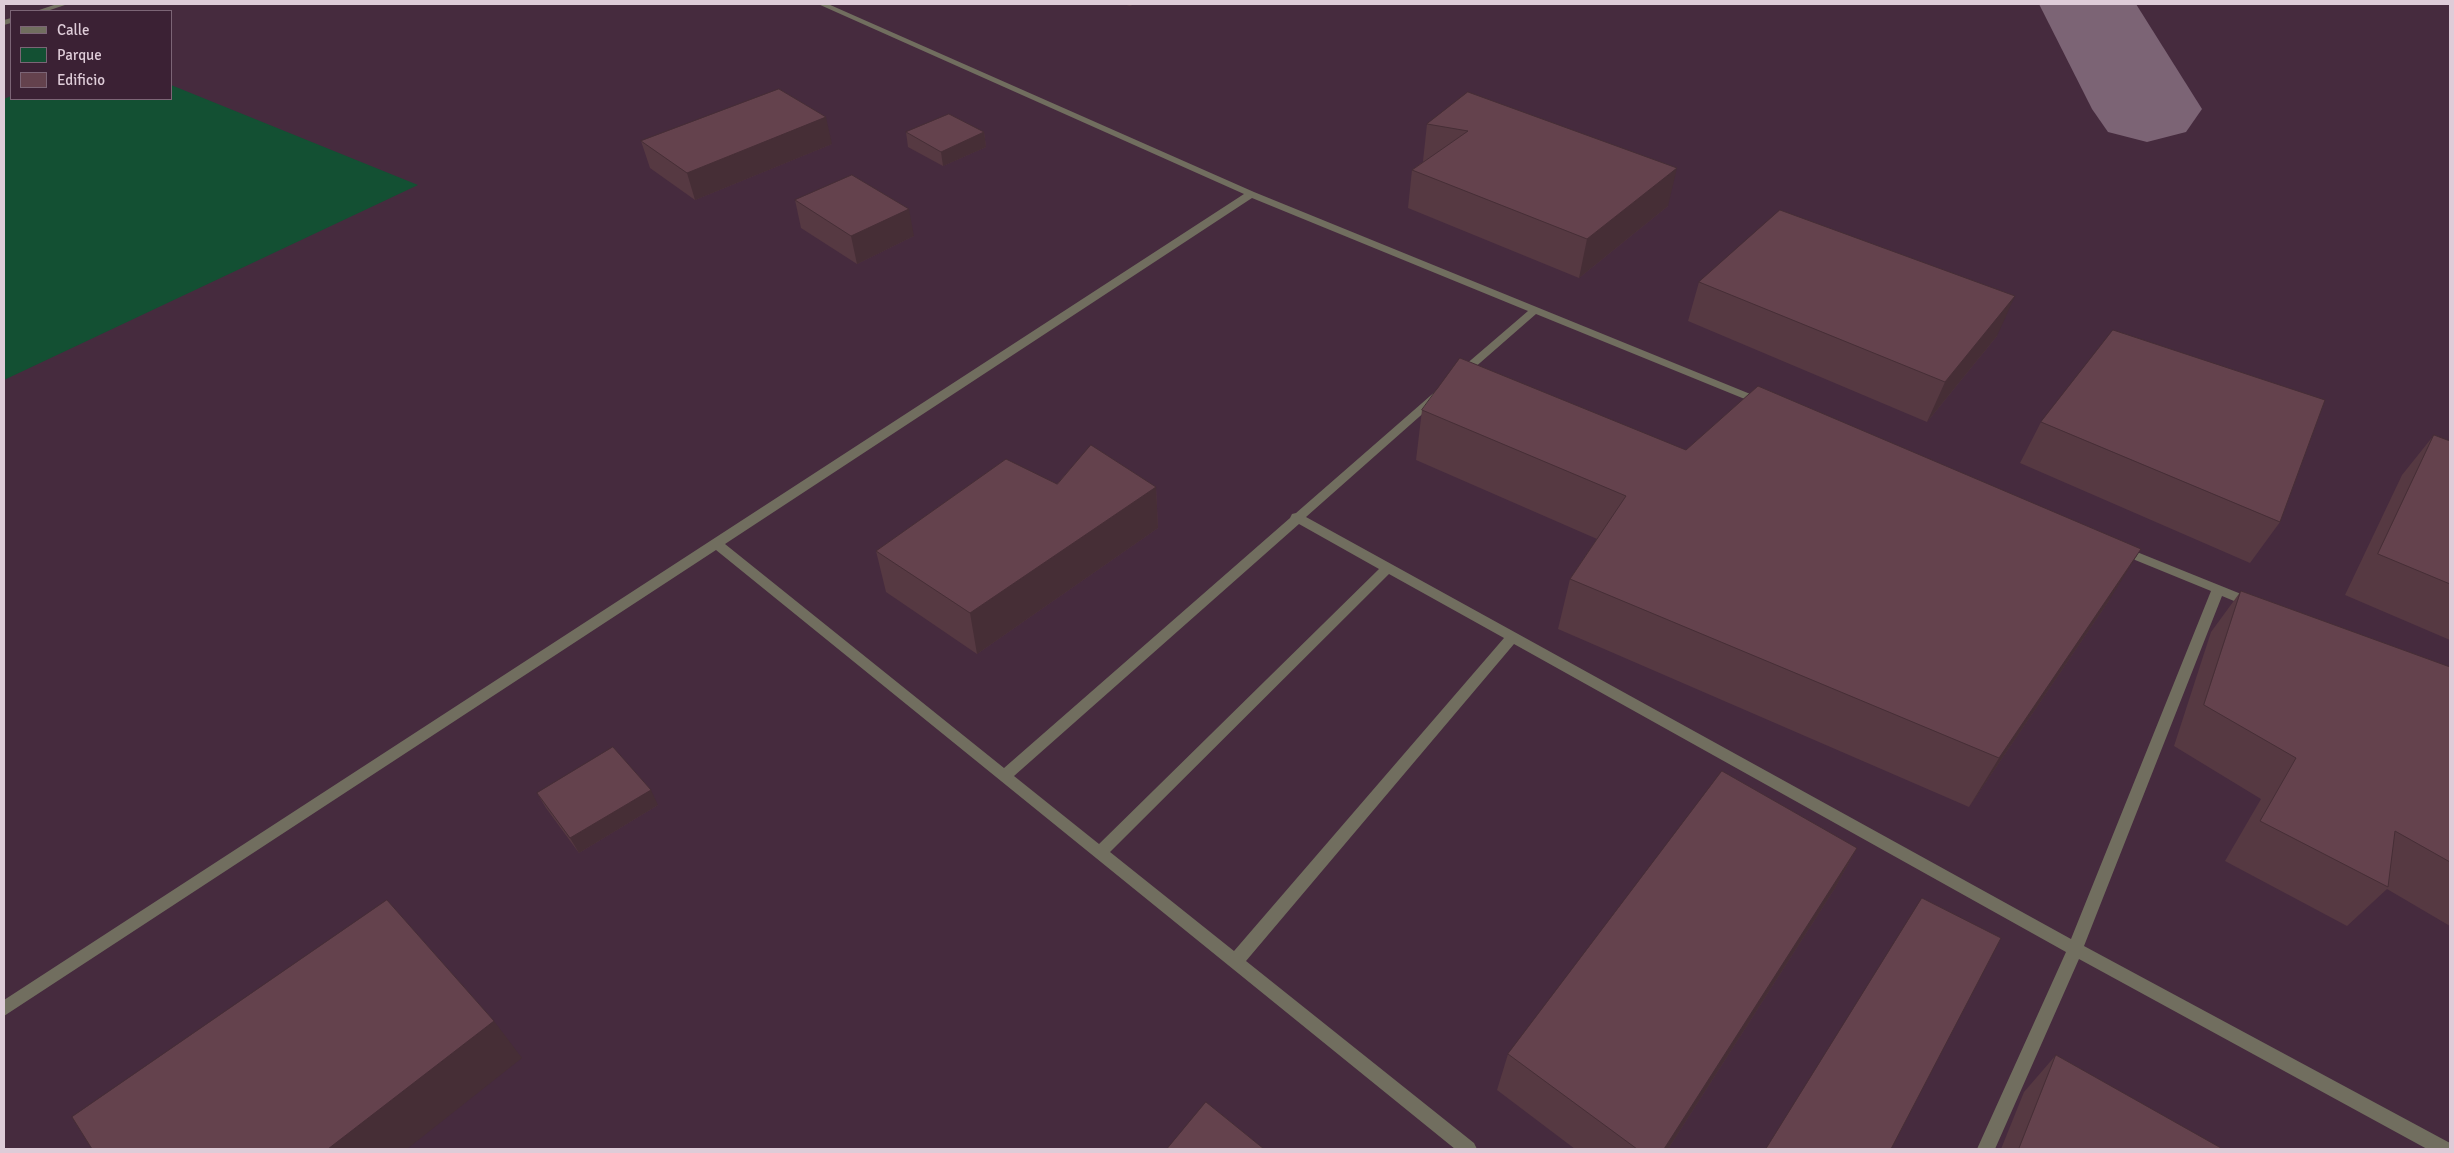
<!DOCTYPE html>
<style>
body{margin:0}
#map{position:relative;width:2454px;height:1153px;overflow:hidden;background:#462b3e;font-family:Signika,sans-serif}
canvas{display:block}
.frame{position:absolute;inset:0;border:5px solid #deccd8;pointer-events:none}
.legend{position:absolute;left:10px;top:10px;width:162px;height:90px;box-sizing:border-box;background:#3b2134;border:1px solid #7c6576;margin:0;padding:6px 9px;list-style:none;font-size:15px;color:#deccd8}
.legend li{display:flex;align-items:center;gap:10px;height:25px}
.legend b{width:25px;border:1px solid #7c6576}
</style>
<div id="map">
<canvas width="2454" height="1153"></canvas>
<div class="frame"></div>
<ul class="legend">
<li><b style="height:6px;background:#716e5f"></b>Calle</li>
<li><b style="height:14px;background:#135033"></b>Parque</li>
<li><b style="height:14px;background:#64424d"></b>Edificio</li>
</ul>
</div>
<script>
const context = document.querySelector('canvas').getContext('2d');
context.lineJoin = 'round';
function paint(path, color) { context.fillStyle = color; context.fill(path, 'evenodd'); }
function strokePath(path, color, width, dash) { context.strokeStyle = color; context.lineWidth = width; context.lineCap = dash ? 'butt' : 'round'; context.setLineDash(dash || []); context.stroke(path); }
const green = new Path2D(`
 M171,85l247,100 -414,195v-281l7,-3v3h160z`);
const taxiway = new Path2D(`
 M2039,4h97l66,105 -16,23 -39,10 -39,-10 -16,-23z`);
const minor = new Path2D(`
 M57,4h11l-21,7h-11z
 M818,4h10l426,188 511,208 1,2 -5,3 -4,-1 -221,-90 -71,62h-8l-1,-2 1,-2 71,-61 -276,-113 -527,346 279,224 286,-250 2,-4 4,-1 141,-123 4,-1 5,3 -1,2 -139,123 765,422 140,-348 -93,-38 -2,-3 6,-4 134,54 1,3 -6,5 -29,-12 -138,350 366,197v6h-23l-348,-190 -84,190h-18l89,-197 -552,-308 -268,317 228,182 3,6h-22l-739,-599 -712,466v-16l1240,-806zM1299,524l80,45 -280,275 -85,-68zM1389,574l115,64 -270,313 -124,-99z
 M11,18v5l-7,2v-5z`);
const wall = new Path2D(`
 M1123,4h12l-5,2z
 M1468,92l200,114 -89,72 -171,-70 4,-38 12,-9h-1l4,-37z
 M906,132h78l2,15 -43,19 -35,-19z
 M641,141l191,3 -137,56 -45,-32z
 M795,200l119,36 -57,28 -56,-36z
 M1699,282l298,54 -70,86 -239,-101z
 M1422,410l688,189 -141,208 -411,-178 12,-50 27,-40 -181,-79z
 M2041,422l239,100 -30,41 -230,-100z
 M2434,435l16,6v199l-105,-45 57,-120z
 M1057,484l99,3 2,41 -181,126 -91,-62 -10,-41z
 M2241,591l209,76v259l-63,-37 -40,37 -122,-65 36,-62 -87,-53 37,-114z
 M537,793l121,12 -79,48 -33,-45z
 M1857,848l-22,40 -167,261h-93l-78,-59 11,-36z
 M2056,1055l165,94h-220l23,-57z`);
const shadedWall = new Path2D(`
 M826,117l6,27 -137,56 -8,-27z
 M984,132l2,15 -43,19 -2,-14z
 M1677,168l-9,38 -89,72 8,-39z
 M909,209l5,27 -57,28 -6,-28z
 M2015,296l-18,40 -70,86 18,-40z
 M1156,487l2,41 -181,126 -7,-41z
 M2141,549l-31,50 -141,208 30,-49z
 M651,790l7,15 -79,48 -9,-15z
 M1857,848l-22,40 -167,261h-4z
 M494,1021l28,37 -115,91h-79z`);
const building = new Path2D(`
 M779,89l47,28 -139,56 -46,-32z
 M1468,92l209,76 -90,71 -175,-69 56,-39 -41,-7z
 M949,114l35,18 -43,20 -35,-20z
 M852,175l57,34 -58,27 -56,-36z
 M1780,210l235,86 -70,86 -246,-100z
 M2113,330l212,70 -45,122 -239,-100z
 M1460,358l226,92 72,-64 383,163 -142,209 -429,-179 56,-83 -204,-86z
 M2434,435l16,6v143l-72,-30z
 M1091,445l65,42 -186,126 -94,-62 130,-92 51,25z
 M2241,591l209,76v195l-55,-31 -7,56 -128,-66 36,-63 -92,-53z
 M613,747l38,43 -81,48 -33,-45z
 M1722,771l135,77 -193,301h-27l-129,-95z
 M1922,898l79,40 -110,211h-125z
 M387,900l107,121 -166,128h-236l-20,-32z
 M2056,1055l165,93v1h-202z
 M1206,1102l58,47h-97z`);
paint(green, '#135033');
paint(taxiway, '#7c6475');
paint(minor, '#716e5f');
paint(wall, '#563942');
paint(shadedWall, '#462e36');
paint(building, '#64424d');
strokePath(building, '#462e36', 1);
</script>
